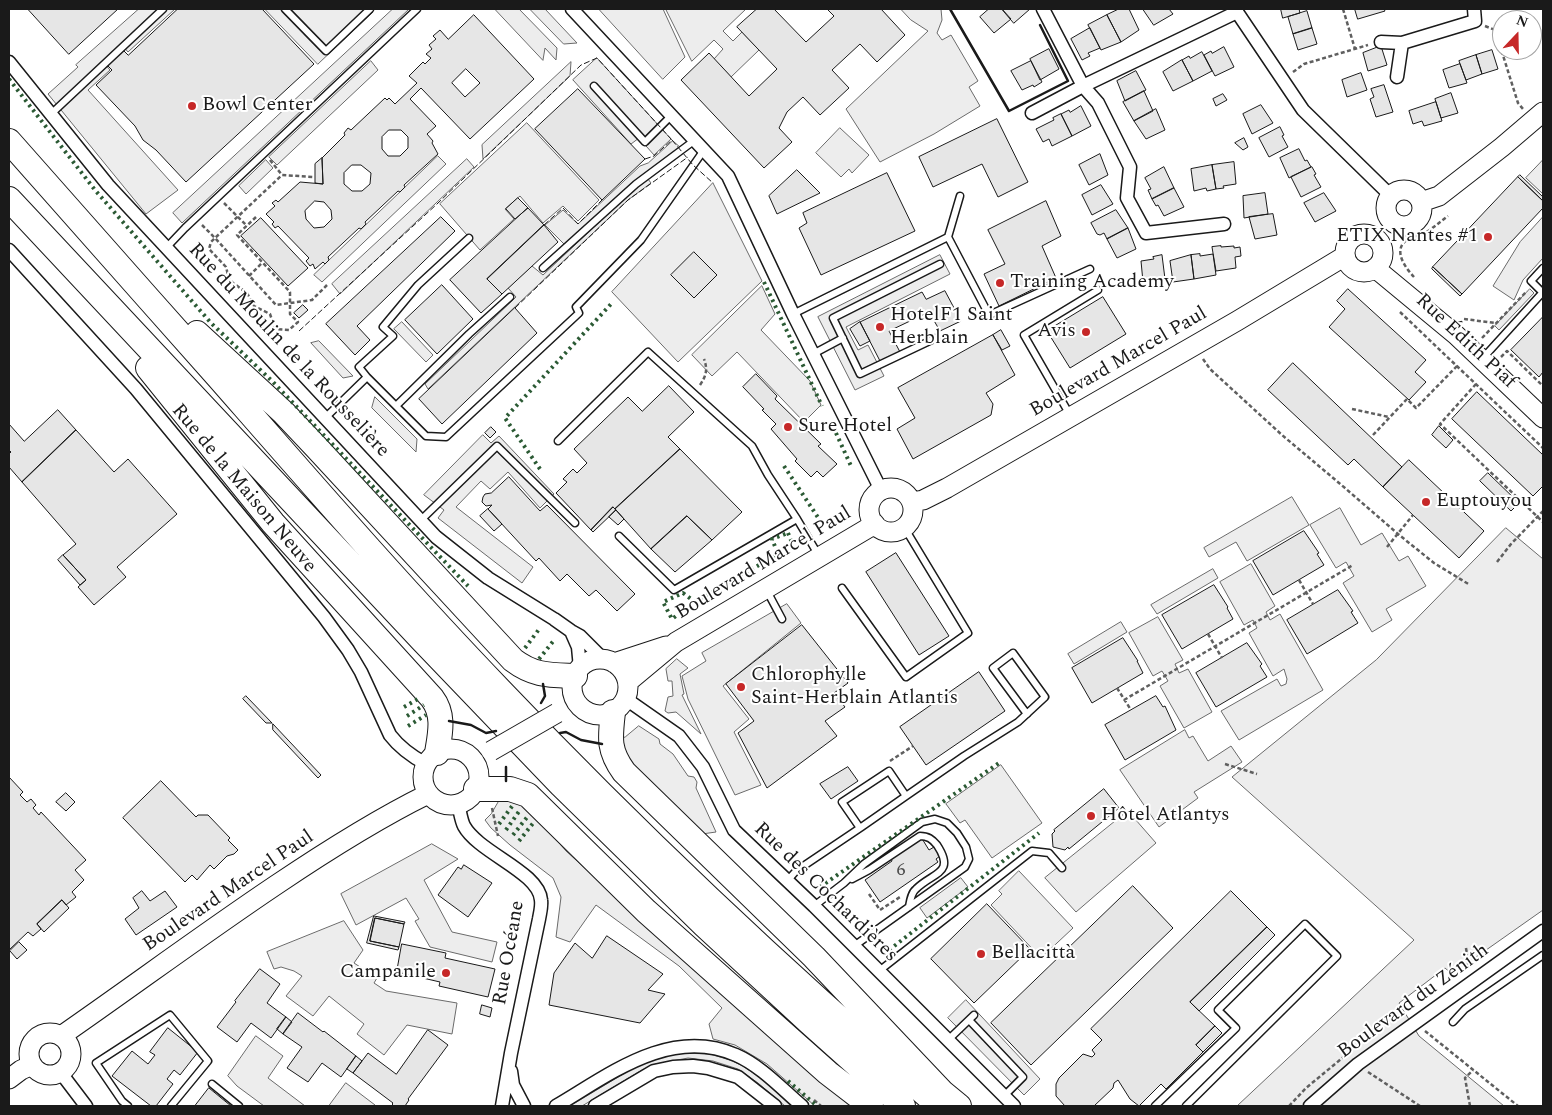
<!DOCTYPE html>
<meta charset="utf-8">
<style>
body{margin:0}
#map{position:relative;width:1552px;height:1115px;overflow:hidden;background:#fff;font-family:Spectral,serif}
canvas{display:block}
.frame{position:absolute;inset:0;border:10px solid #1a1a1a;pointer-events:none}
.north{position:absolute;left:1492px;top:10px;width:50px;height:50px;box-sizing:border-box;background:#fff;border:1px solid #a3a3a3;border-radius:50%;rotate:21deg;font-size:14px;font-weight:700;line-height:20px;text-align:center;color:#1a1a1a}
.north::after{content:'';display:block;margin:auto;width:18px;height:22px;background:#c62828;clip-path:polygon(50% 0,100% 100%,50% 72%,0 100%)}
</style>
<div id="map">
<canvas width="1552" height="1115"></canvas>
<div class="frame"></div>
<div class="north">N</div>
</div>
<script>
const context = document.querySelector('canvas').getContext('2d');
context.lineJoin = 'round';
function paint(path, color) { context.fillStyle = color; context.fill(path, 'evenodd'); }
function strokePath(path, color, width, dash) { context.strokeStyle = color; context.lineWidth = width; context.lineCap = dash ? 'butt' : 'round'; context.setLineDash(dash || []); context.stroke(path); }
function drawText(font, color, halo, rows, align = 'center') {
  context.font = font + ' Spectral,serif'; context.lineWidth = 4; context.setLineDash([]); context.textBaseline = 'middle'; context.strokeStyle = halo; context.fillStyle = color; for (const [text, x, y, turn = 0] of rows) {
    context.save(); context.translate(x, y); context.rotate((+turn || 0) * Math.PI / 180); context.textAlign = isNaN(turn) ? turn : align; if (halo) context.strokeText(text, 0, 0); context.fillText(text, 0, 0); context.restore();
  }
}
const built = new Path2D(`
 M139,9h36l-47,43 -6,-7 -19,17 7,8 -22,20 90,100 -32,24 -98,-120 30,-27 -2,-2z
 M265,9h105l3,3 -55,52z
 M393,9h16l-227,214 -9,-10z
 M495,9h24l38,39 -1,12 -11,-12 -2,12z
 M530,9h15l32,34 -13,1z
 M599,9h64l22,48 -22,22z
 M666,9h80l-23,22 10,10 9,-9 17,18 -28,27 -17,-18 9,-10 -9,-9 -22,21z
 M901,9h40l1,11 -5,13 5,7 9,-5 27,46 -9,6 11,19 -46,28 -54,28 -34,-53 82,-78 -17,-11z
 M597,58l74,81 -17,16 -15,-17 -8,6 -58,-64z
 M371,61l7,9 -101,95 -8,-8z
 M571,62l-1,14 -87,83 -1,-14z
 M527,123l72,77 -21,21 -15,-15 -20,17 -23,-27 -15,13 9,10 -34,31 -40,-46z
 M840,128l29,27 -17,18 -3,-4 -8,8 -25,-24z
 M673,141l8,7 -117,96 -19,-19 18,-15 15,14 62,-58 8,-3z
 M438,156l8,8 -124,118 -8,-7z
 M467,159l7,8 -134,127 -8,-10z
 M266,160l7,8 -27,26 -7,-8z
 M1543,160v34l-17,-16z
 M648,179l3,4 -23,17 -200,189 -3,-5 91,-87 -8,-9 24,-22 11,9 83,-78z
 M713,183l49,98 -84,81 -66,-70z
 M1543,217v41l-20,22 -9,20 -21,-14 27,-44z
 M940,255l10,19 -104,53 12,23 10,-5 16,31 -29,14 -37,-73z
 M762,286l13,28 -14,16 49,51 11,24 -17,17 -67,-70 -25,24 -20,-21z
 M1530,289l4,4 -35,37 -4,-4z
 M402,322l31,33 -7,7 -32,-33z
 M319,341l34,35 -10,2 -32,-35z
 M375,397l42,42 -1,13 -44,-44z
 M483,435l8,8 8,-7 55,58 -14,14 -32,-36 -18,17 -9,-8 -25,26 77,60 -11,16 -84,-65 6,-8 -20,-15z
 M1292,497l17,28 -62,36 -11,-19 -27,15 -5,-9z
 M1340,508l21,37 21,-12 17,28 9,-5 18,30 -40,23 6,11 -20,12 -29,-49 11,-7 -8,-14 -10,6 -26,-43z
 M1506,528l37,31v351l-91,64 -7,-6 -46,35 20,33 85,70h-267l177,-166 -182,-163 144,-117z
 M1251,564l24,42 -9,6 4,8 10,-6 43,76 -84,50 -18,-29 56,-32 4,7 5,-2 1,-5 -3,-10 -11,7 -24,-43 8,-5 -4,-8 -9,5 -24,-43z
 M1213,569l5,9 -61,36 -6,-9z
 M787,604l14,19 -78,63 26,33 -15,13 27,53 -26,10 -47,-96 -6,-23 24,-15 -4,-8z
 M1158,617l25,43 -8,4 4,9 9,-4 24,43 -28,16 -24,-42 8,-5 -6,-10 -9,5 -24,-43z
 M1121,622l6,10 -53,32 -6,-10z
 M677,659l11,9 -8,6 4,20 -2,1 19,39 -25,-22 -8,1 -3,-2 3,-14 5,-1 -1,-15h-4l-2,-12z
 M639,726l20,13 1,5 13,10 15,22 6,1 3,5 -1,6 20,44 -14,2 -57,-48 -30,-45 10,-4z
 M1185,730l4,8 4,-2 15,25 23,-15 11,16 -48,30 4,6 -39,29 -39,-57z
 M1001,765l41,58 -50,35 -27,-38 -5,3 -14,-19z
 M502,796l8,1 22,14 34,40 284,255h-35l-48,-42 -32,-19 -22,-6 -4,-15 13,-16 -43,-42 -83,-61 -26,37 -14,-5 5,-40 -8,-19 -43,-33 -19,-17 -6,-8 6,-6z
 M1128,811l28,32 -80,69 -31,-34z
 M432,844l26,15 -34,21 28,52 45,10 -5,20 -62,-15 -15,-26 4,-2 -13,-21 -50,27 -15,-31z
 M1019,871l54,57 -32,30 -50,-53 11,-11 -3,-3z
 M961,878l7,9 -41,31 -7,-10z
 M344,921l19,29 -9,13 23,15 -3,5 12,8 71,12 -5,31 -45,-9 -23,30 -27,-21 7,-10 -35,-28 -16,20 -27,-20 16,-20 -8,-5 -13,-4 -7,2 -7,-17z
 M966,1000l74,79 -16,16 -76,-77z
 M256,1036l27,20 -15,22 37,28h-41l-27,-20 -9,-10z
 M681,1053l29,1 20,6 13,6 19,13 32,27h-9l-27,-23 -20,-14 -25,-8 -25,-3 -32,6 -14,6 -60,36h-12l63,-38 26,-11z
 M346,1083l29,22 -2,1h-44z`);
const building = new Path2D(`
 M28,9h90l-49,45z
 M178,9h84l52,55 -128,118 -30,-32 -13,-10 -8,-14 -39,-41 16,-15 -6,-6 16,-15 6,6z
 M757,9h17l32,33 28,-26 -7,-7h54l24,26 -28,27 -17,-18 -28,26 17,18 -29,27 -17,-18 -16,15 -8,16 13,14 -28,26 -83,-88 28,-27 40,43 28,-27 -40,-42z
 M989,9h13l9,10 -17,14 -14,-16z
 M1002,9h28l-16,14z
 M1119,9h10l10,21 -18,12 -14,-27z
 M1143,9h26l4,5 -19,11z
 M1281,9h18l1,4 -17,5z
 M1355,9h29l1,2 -27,8z
 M1307,11l5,17 -19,6 -5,-17z
 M474,15l60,64 -64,60 -49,-51 -11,11 26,27 -9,8 6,7 -1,2 6,11 -34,31 1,2 -5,5 -2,-1 -33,31 1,2 -5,5 -2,-1 -31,29 1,3 -4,4 -2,-2 -8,7 -2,-5 -3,2 -4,-5 3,-3 -31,-32 -3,2 -3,-4 2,-2 -8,-8 9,-8 -3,-3 4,-3 2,2 22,-20 23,2 -1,-26 23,-23 -1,-2 4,-5 3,2 34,-32 2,2 2,-2 6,6 22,-21 -8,-7 14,-14 2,2 6,-6 -5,-4 6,-5 -3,-4 7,-6 -3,-3 7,-6 8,9zM466,69l14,14 -15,14 -13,-14zM389,130h12l7,7v11l-8,8h-12l-6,-7v-12zM352,165h9l10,8 -1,11 -8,7h-10l-8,-7v-11zM315,201l9,1 7,8 1,9 -8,8 -10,1 -8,-9 -1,-8z
 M1107,15l14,27 -20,8 -13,-25z
 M1090,28l10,20 -12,5 2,3 -8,4 -11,-21z
 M1312,28l5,16 -19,6 -5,-16z
 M1381,46l6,19 -19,6 -5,-18z
 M1224,47l10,20 -19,9 -11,-21 7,-4 1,2z
 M1049,49l10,20 -19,11 -10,-21z
 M1492,50l6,19 -16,5 -6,-19z
 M1202,52l10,19 -19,10 -11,-21 7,-4 1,2z
 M1476,55l6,19 -16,6 -7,-19z
 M1182,60l11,21 -20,10 -10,-19z
 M1031,61l11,21 -8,5 -1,-2 -11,5 -11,-19z
 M1460,64l7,19 -18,5 -6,-18z
 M1136,71l10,19 -21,11 -8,-20z
 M1361,73l6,17 -20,7 -5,-17z
 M1384,85l9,27 -17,5 -6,-18 4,-2 -3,-8z
 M578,89l67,70 -43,41 -67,-71z
 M1144,91l9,20 -19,10 -11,-19z
 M1451,93l7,20 -17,5 -6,-19z
 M1223,94l4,6 -11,6 -3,-7z
 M1436,102l6,19 -18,5 -2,-5 -9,3 -4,-13z
 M1261,105l12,18 -21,11 -9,-20z
 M1081,106l10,20 -19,10 -11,-22 8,-4 1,2z
 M1156,109l9,21 -19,9 -12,-18z
 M1061,114l11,22 -20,10 -3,-7 -6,3 -7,-13 18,-9 -1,-2z
 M997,119l31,63 -30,15 -16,-33 -49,23 -14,-30z
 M1280,127l4,8 -2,1 6,11 -19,10 -10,-19z
 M1244,138l4,9 -5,3 -8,-7z
 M1299,149l6,12 2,-1 4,7 -22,11 -9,-20z
 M1100,154l8,21 -19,10 -10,-20z
 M322,158l1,26 -8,-1v-19z
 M1234,162l2,22 -13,2 1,2 -8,1 -4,-24z
 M1212,165l4,24 -9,2 -1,-3 -12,3 -3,-22z
 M1164,167l10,21 -22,11 -4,-9 3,-1 -6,-11z
 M1312,167l4,7 -2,1 7,12 -20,10 -10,-20z
 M797,170l23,23 -43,21 -8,-18z
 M887,173l28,58 -94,44 -22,-47 8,-5 -4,-10z
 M1520,175l23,22v4l-25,-24z
 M1518,177l25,24v7l-81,86 -29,-27z
 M1101,185l12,19 -21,11 -10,-20z
 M1174,188l10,19 -20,9 -6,-11 -2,1 -4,-7z
 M1265,193l3,21 -24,4 -1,-22z
 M1324,193l12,18 -21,11 -11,-19z
 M518,198l10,10 -13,11 -9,-10z
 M1046,201l15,35 -19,10 14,32 -57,28 -15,-32 21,-10 -17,-34z
 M528,208l16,17 -57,54 15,15 -21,19 -31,-33z
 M1116,210l12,18 -21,11 -3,-6 -4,2 -3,-1 -6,-11z
 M1273,214l4,21 -22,4 -6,-22z
 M441,217l14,14 -98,95 13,14 -15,15 -29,-31z
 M261,218l47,50 -20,18 -47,-50z
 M544,225l14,17 -56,52 -15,-15z
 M1128,228l8,21 -19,9 -10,-19z
 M1221,246v1l13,-1v2l6,-1 1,9 -6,1 1,11 -20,3 -4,-24z
 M694,252l23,23 -23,23 -23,-23z
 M1200,254v2l13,-2 3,21 -22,4 -3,-24z
 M1162,255l3,24 -22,3 -2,-21 13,-2 -1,-2z
 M1191,255l3,24 -21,3 -3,-21z
 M1433,267l29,27 -2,2 -28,-27z
 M442,285l31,34 -36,35 -32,-34z
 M1348,289l78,71 -11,12 11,10 -17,18 -80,-73 16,-18 -8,-8z
 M945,291l16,30 -21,10 -11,-19 -40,19 11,21 -20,9 -20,-39 62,-30 4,7z
 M1103,297l23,37 -56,34 -23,-37z
 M303,305l5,5 -9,8 -5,-5z
 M515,308l22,25 -95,91 -23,-25z
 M1543,317v55l-4,5 -28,-27z
 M860,322l10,19 -10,5 -10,-17z
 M1001,330l9,16 -8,4 -9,-15z
 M993,335l22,40 -29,18 7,11 -2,11 -78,44 -16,-30 18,-11 -17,-30z
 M1293,363l109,104 -19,20 -29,-28 -6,6 -80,-75z
 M756,374l21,22 -2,3 46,45 -3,2 19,18 -14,13 -6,-6 -6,6 -16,-16 2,-2 -26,-30 5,-5 -14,-14 2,-1 -21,-22z
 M669,386l25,26 -26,25 12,12 -65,60 -2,-2 -22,23 -35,-37 11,-11 -4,-3 10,-10 4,4 10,-10 -13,-14 54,-52 14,14z
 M1477,392l66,63v31l-10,10 -81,-77z
 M58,410l18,20 -54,52 -13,-15v-13l2,-2 -2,-2v-26l15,17z
 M1439,426l14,14 -7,8 -14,-13z
 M491,427l5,5 -6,6 -5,-5z
 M76,430l38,42 14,-13 49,55 -60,53 9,10 -32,28 -16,-18 8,-7 -23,-25 13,-11 -54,-62z
 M680,449l62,63 -30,28 -25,-24 -36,33 -36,-40z
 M1409,460l75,71 -25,27 -76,-71z
 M1488,473l31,30 -8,8 -31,-30z
 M509,477l31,34 7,-6 88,89 -18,17 -21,-21 -7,6 -22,-22 -7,7 -21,-23 -3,3 -48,-52 4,-4 -6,1 -4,-4 1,-5 2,-3 6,-1z
 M613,507l3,3 -23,22 -2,-2z
 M488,509l14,15 -8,7 -14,-15z
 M616,510l8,9 -6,6 -9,-8z
 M687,516l25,24 -37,32 -24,-23z
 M1304,531l15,22 -2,1 7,11 -51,30 -20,-34z
 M896,553l53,83 -30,19 -53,-83z
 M63,555l23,25 -6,5 -22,-25z
 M1214,585l14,22 -1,1 6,11 -51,30 -20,-34z
 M1338,590l15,21 -2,1 7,11 -51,31 -20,-34z
 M802,625l46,58 -14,10 11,14 -20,14 12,15 -70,52 -29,-55 16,-12 -28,-37z
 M1123,638l15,23h-1l6,12 -51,30 -20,-35z
 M1247,643l15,21 -2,2 7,11 -51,30 -20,-34z
 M979,672l26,39 -79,54 -26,-38z
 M246,696l26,27h-6l-23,-24z
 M1156,696l7,11 2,-1 11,24 -51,30 -20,-35z
 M273,724l48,51 -3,3 -45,-48z
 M848,767l10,14 -27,18 -11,-15z
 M9,777l14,15 -3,3 7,7 4,-3 5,6 -3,3 6,7 2,-3 45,48 -11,10 9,10 -12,12 4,5 -10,8 -4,-5 -25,24 4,5 -8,7 -5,-4 -19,18z
 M161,781l35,36 2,-2h10l22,23 -2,2 10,10 -4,4 -7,2 -13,13 -4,-4 -13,15 -5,-5 -7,7 -62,-64z
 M1104,789l15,19 -50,41 -1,-2 -3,3 -12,-3 -1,-13 3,-3 -1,-1z
 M66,793l9,9 -9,9 -10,-9z
 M921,837l8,13 5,-3 6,9 -4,3 2,3 -58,40 -15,-22 27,-19 -1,-3z
 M464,865l28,18 -24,34 -30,-22 20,-28 3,2z
 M1133,886l40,42 -142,137 -40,-42z
 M142,891l8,10 15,-10 12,16 -41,28 -11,-16 14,-11 -6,-10z
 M1231,891l36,36 -77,75 25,24 -19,19 7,7 -37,37 -5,-5 -22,22 -9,-7 -12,-19 -4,3 -1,5 -19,18h-29l-9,-10v-12l3,-6 24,-24 9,3 3,-3 -3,-4 10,-10 -11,-11z
 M62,900l7,8 -25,24 -7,-8z
 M987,904l43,45 -56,54 -43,-44z
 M374,916l31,6 -1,2 -29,-6 -5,23 29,6 -1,3 -31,-7z
 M375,918l29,6 -5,23 -29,-6z
 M1267,927l8,8 -76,76 -9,-9z
 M607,936l56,38 -15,16 17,4 -25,29 -91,-18 5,-32 21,-30 17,15z
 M19,942l8,8 -10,9 -7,-8z
 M402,944l44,9 -1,5 50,11 -7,28 -49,-11 1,-4 -43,-10z
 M260,969l20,15 -13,19 19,14 -15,21 -20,-15 -14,19 -20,-15 19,-25 -1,-1z
 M482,1005l10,3 -2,9 -10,-3z
 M298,1013l25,19 1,-1 32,25 -15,21 -19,-14 -14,19 -21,-14 15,-21 -19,-13z
 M286,1017l6,5 -9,12 -6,-5z
 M1215,1026l7,7 -19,19 -7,-7z
 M168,1028l30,24 -18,23 -6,-5 -7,9 6,5 -17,22h-5l-39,-30 20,-25 16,13 7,-9 -5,-3z
 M428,1030l20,15 -40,54 1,1 -4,6h-11l-2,-2 1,-1 -40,-30 15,-20 28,21z
 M356,1056l6,5 -9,12 -6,-4z
 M209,1088l22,18h-36z`);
const path = new Path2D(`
 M1343,9l12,40
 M1485,26l10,4 23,73 5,6
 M1293,72l11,-8 64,-19
 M270,160l12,15 32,2
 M224,203l23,23
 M256,217l-19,18 53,57v22l8,8 -9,8 -14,-1 -5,-15 -16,-8 -7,-13 -14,-10 -4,-4 -3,-12 -17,-18 2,-7 4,-4 61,67 36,-5 15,-15
 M202,225l13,13 67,-63
 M249,276l13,-13
 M1414,277c-10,-11 -23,-29 -4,-39 5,-2 10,-3 15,-5 8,-5 15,-11 23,-17
 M1400,312l143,136
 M1464,319l31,4
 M1482,338l45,-47
 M1501,357l6,-6 36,35
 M1203,359l7,10 72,66 63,53 53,46 36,29 36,22
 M1476,384l-36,40 103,98
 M700,385c6,-9 8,-15 4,-26
 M1352,409l37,8
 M1373,435l34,-36 9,9 41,-42
 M1387,547l26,-32
 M1497,562l14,-18 32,-33
 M1299,580l14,24
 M1208,634l14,24
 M1117,688l14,22
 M1124,700l229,-135
 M890,761l23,-15
 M1225,764l32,10
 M492,808l6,28
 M869,894l11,16 20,-13
 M1466,948l3,20
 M1425,1031l93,75
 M1368,1072l52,34
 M814,1100l7,6
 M1289,1106l17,-18 46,-38
 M1470,1106l-5,-28 8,-8`);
const lane = new Path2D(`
 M285,9l41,42 44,-42
 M594,86l51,56 27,-27
 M51,114l112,-105
 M960,196l-12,41 41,78 101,-46
 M166,248l19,-20 232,-219
 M543,268l93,-84 59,-44
 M1543,268l-12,13 12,12
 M793,314l155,-77
 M936,338l-76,36 -27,-56 107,-54
 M813,354l30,-16
 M1483,358l60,-66
 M367,377l-8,-10 34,-31 -10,-9 35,-42 51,-47
 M396,406l73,-72 41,-37
 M1070,415l-46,-80 74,-45
 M325,418l42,-41 59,59 20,1 133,-124 -3,-6 65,-67 63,-90
 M558,441l90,-89 104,94 16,29 29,44
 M420,521l77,-75 78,77
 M619,536l55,54 123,-71 22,37
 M842,588l64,89 62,-44 -64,-106
 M767,591l15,28
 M889,771l17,25 -46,32 -18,-26z
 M906,796l58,-40 54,-34 27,-25 -32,-44 -20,15 34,46
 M852,879l17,-9 51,-34c8,0 12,3 17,9 19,29 -4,27 -21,44 -5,4 -6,12 -7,18
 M787,881l9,-10 64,-43
 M814,906l30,-23 20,-19 58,-42 13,-3 12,4 10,10 9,14 3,12 -4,8 -111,79
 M879,971l153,-120 17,2 13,15
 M969,1020l54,57 -19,19
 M1453,1022l12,-13 78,-54
 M948,1040l26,-25
 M212,1084l27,22
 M128,1106l-6,-5 -26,-38 74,-48 38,46 -37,45
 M1155,1106l81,-78 -18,-18 87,-86 32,32 -151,150`);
const street = new Path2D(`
 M572,9l156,167 65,138 88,176
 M1043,9l40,77 15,17 32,64 -3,31 19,35 78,-9
 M1237,9v3l66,98 88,86
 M1381,42l21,1 73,-22 -1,-12
 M9,62l99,123 328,352 52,41 66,41 17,12 9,5 23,23
 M1397,77l5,-34
 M1032,113l51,-27 154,-74
 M9,250l127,139 188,228 24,33 13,22 29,63c10,13 21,21 36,29
 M571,631l7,16 2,21
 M626,699l53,37 24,31 31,63 80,76 200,200
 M458,804c2,7 3,16 6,22 15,27 75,46 77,74 1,6 -1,13 -2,19l-28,134 -9,53
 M511,1071l2,14 11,21
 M61,1073l25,33
 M556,1106c53,-31 114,-80 180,-51 25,11 46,34 66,51
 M595,1106l59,-35 19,-4 20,-1 15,2 30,9 37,29
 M1310,1106l48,-42 185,-133`);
const secondary = new Path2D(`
 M1386 208a18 18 0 1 1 36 0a18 18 0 1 1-36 0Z
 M1421,202l18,-6 63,-49 41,-35
 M1345 253a19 19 0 1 1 38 0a19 19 0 1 1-38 0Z
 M1375,268l81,67 87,83
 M869 510a22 22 0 1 1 44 0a22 22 0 1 1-44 0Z
 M912,502l11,-2 24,-12 290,-167 108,-65
 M572 687a28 28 0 1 1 56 0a28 28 0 1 1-56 0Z
 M614,663l52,-17
 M628,682l48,-40 199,-118
 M423 777a28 28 0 1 1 56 0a28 28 0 1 1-56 0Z
 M29 1054a21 21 0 1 1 42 0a21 21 0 1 1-42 0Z
 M61,1036c72,-50 142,-102 215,-151 49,-33 99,-65 152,-91
 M9,1079l12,-9 11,-5`);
const highway = new Path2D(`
 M9,141c69,79 140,158 210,237 92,105 183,210 280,311 139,146 287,285 440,417
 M9,199l413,441 139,145 143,140 106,98 93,83
 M197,333l87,80 33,35 196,212c21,16 37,15 62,16
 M148,368l125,155 159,175c13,17 8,36 5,55
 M613,712c-3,26 -5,38 11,60l190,185 128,135 17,14
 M476,789h34l18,6 118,116 182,162 43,33`);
const secondaryBridge = new Path2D(`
 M491,751l66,-38`);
const hedge = new Path2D(`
 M9,79l86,111 116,133 61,58 196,205
 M764,282l58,124
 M836,433l15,33
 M784,466l37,56
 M540,469l-35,-51 107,-115
 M788,533l5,12 -15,9 -6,-15z
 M683,593l12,9 -23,17 -9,-17z
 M695,602l83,-48
 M525,648l15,-20
 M539,659l16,-20
 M404,707l14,-8
 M407,716l17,-11
 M408,726l18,-11
 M499,824l14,-19
 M506,830l14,-20
 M513,835l15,-19
 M519,841l15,-19
 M820,887l179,-124
 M884,954l155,-121
 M788,1081l29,25`);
const fence = new Path2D(`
 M672,140l21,25 20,18
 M544,225l19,-17 15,16 24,-24
 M515,308l113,-108 60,-43
 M299,331l138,-127 144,-139 16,-7 75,82 -18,16 -9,3`);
const wall = new Path2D(`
 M950,9l59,102 59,-30 -28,-56
 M541,703l4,-7 -2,-12
 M449,721l22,4 15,8 10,-2
 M560,733l6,-1 15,8 21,4
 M506,767v14`);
const markers = [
 [192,106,5,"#c62828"],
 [1488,237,5,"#c62828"],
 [1000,283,5,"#c62828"],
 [880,327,5,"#c62828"],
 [1086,332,5,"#c62828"],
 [788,427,5,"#c62828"],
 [1426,502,5,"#c62828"],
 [741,687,5,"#c62828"],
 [1091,816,5,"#c62828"],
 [981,954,5,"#c62828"],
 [446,973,5,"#c62828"]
];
const numberNames = [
 ["6",901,871]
];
const poiNames = [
 ["Bowl Center",202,106],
 ["ETIX Nantes #1",1478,237,"right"],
 ["Training Academy",1010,283],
 ["HotelF1 Saint",890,316],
 ["Herblain",890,339],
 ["Avis",1076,332,"right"],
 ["Sure Hotel",798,427],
 ["Euptouyou",1436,502],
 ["Chlorophylle",751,676],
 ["Saint-Herblain Atlantis",751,699],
 ["Hôtel Atlantys",1101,816],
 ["Bellacittà",991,954],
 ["Campanile",436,973,"right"]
];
const streetNames = [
 ["Rue Édith Piaf",1465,342,43],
 ["Rue du Moulin de la Rousselière",288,351,47],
 ["Boulevard Marcel Paul",1119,363,-30],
 ["Rue de la Maison Neuve",243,489,50],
 ["Boulevard Marcel Paul",764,564,-31],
 ["Boulevard Marcel Paul",229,892,-34],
 ["Rue des Cochardières",825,893,44],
 ["Rue Océane",510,953,-80],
 ["Boulevard du Zénith",1414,1002,-36]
];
paint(built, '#ededed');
strokePath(built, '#6a6a6a', 1);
paint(building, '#e6e6e6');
strokePath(building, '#1a1a1a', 1);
strokePath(lane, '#1a1a1a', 9);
strokePath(street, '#1a1a1a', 15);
strokePath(secondary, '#1a1a1a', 21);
strokePath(highway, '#1a1a1a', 26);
strokePath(path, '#5f5f5f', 2.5, [4, 2.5]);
strokePath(lane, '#fff', 6);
strokePath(street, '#fff', 12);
strokePath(secondary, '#fff', 19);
strokePath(highway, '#fff', 24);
strokePath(secondaryBridge, '#1a1a1a', 21, []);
strokePath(secondaryBridge, '#fff', 19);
strokePath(hedge, '#2b5a34', 4, [2.5, 4]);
strokePath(fence, '#1a1a1a', 1, [6, 2.5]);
strokePath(wall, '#1a1a1a', 2.5);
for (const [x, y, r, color] of markers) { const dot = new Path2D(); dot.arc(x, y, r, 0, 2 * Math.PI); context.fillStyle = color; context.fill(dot); strokePath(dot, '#fff', 2); }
drawText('18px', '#4d4d4d', null, numberNames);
drawText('20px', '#1a1a1a', '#fff', poiNames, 'left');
drawText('20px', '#1a1a1a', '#fff', streetNames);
</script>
